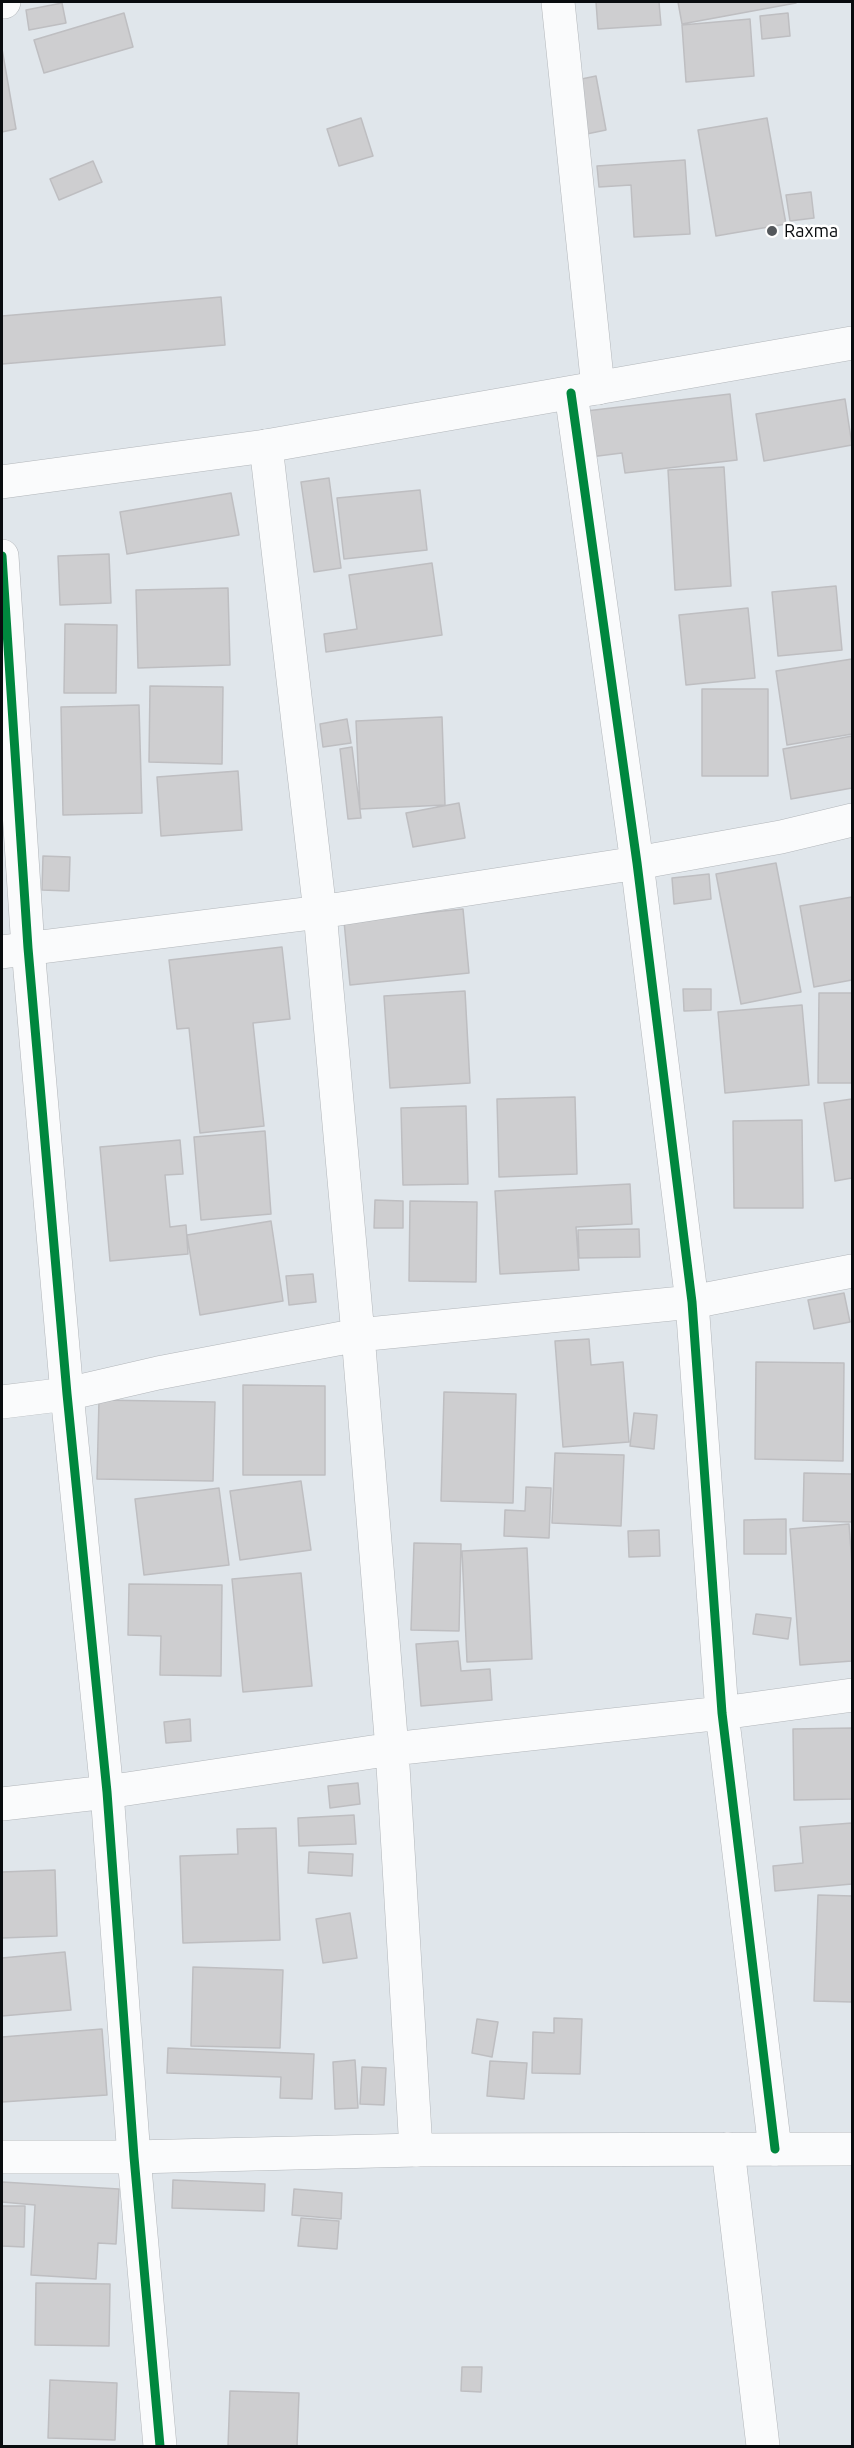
<!DOCTYPE html>
<style>
body{margin:0}
#map{position:relative;width:854px;height:2448px;overflow:hidden;background:#e0e6eb;font-family:Ubuntu,sans-serif}
canvas{display:block}
.frame{position:absolute;inset:0;border:3px solid #090c0f;pointer-events:none}
</style>
<div id="map">
<canvas width="854" height="2448"></canvas>
<div class="frame"></div>
</div>
<script>
const context = document.querySelector('canvas').getContext('2d');
context.lineJoin = 'round';
function paint(path, color) { context.fillStyle = color; context.fill(path, 'evenodd'); }
function strokePath(path, color, width, dash) { context.strokeStyle = color; context.lineWidth = width; context.lineCap = dash ? 'butt' : 'round'; context.setLineDash(dash || []); context.stroke(path); }
function drawText(font, color, halo, rows, align = 'center') {
  context.font = font + ' Ubuntu,sans-serif'; context.lineWidth = 5; context.setLineDash([]); context.textBaseline = 'middle'; context.strokeStyle = halo; context.fillStyle = color; for (const [text, x, y, turn = 0] of rows) {
    context.save(); context.translate(x, y); context.rotate((+turn || 0) * Math.PI / 180); context.textAlign = isNaN(turn) ? turn : align; if (halo) context.strokeText(text, 0, 0); context.fillText(text, 0, 0); context.restore();
  }
}
const building = new Path2D(`
 M596,2h63l2,23 -63,4z
 M678,2h118v1l-114,21z
 M62,3l4,20 -37,7 -3,-20z
 M124,13l9,34 -89,26 -10,-33z
 M788,13l2,23 -28,3 -2,-23z
 M750,19l4,57 -68,6 -4,-57z
 M2,49l14,80 -14,3z
 M596,76l10,54 -29,6 -10,-54z
 M361,118l12,38 -34,10 -12,-37z
 M767,118l19,106 -70,12 -18,-106z
 M685,160l5,74 -56,3 -3,-52 -32,2 -2,-21z
 M93,161l9,21 -43,18 -9,-21z
 M811,192l3,26 -24,3 -4,-26z
 M221,297l4,48 -223,19v-48z
 M730,394l7,66 -112,13 -3,-20 -48,6 -5,-46z
 M845,399l7,46 -88,16 -8,-47z
 M724,467l7,119 -56,4 -7,-120z
 M329,478l12,90 -27,4 -13,-90z
 M420,490l7,60 -83,9 -7,-61z
 M231,493l8,42 -112,19 -7,-42z
 M109,554l2,49 -51,2 -2,-49z
 M432,563l10,72 -116,17 -2,-18 33,-5 -8,-54z
 M836,586l6,64 -64,6 -6,-64z
 M228,588l2,77 -92,3 -2,-78z
 M748,608l7,70 -69,7 -7,-70z
 M65,624l52,1 -1,68h-52z
 M852,659v75l-65,11 -11,-74z
 M150,686l73,1 -1,77 -73,-2z
 M702,689h66v87h-66z
 M139,705l3,108 -79,2 -2,-108z
 M442,717l3,88 -85,4 -4,-88z
 M347,719l4,24 -28,4 -3,-23z
 M852,736v52l-61,11 -8,-50z
 M352,747l9,71 -13,1 -8,-70z
 M238,771l4,59 -81,6 -4,-59z
 M459,803l6,35 -52,9 -7,-34z
 M43,856l27,1 -1,34 -27,-1z
 M776,863l25,129 -60,12 -25,-130z
 M709,874l2,25 -37,5 -2,-26z
 M852,897v83l-38,7 -14,-81z
 M463,909l6,64 -119,12 -6,-64z
 M282,947l8,72 -37,4 11,103 -64,7 -11,-105 -12,1 -8,-69z
 M683,989h28v21l-27,1z
 M465,991l5,92 -80,5 -6,-92z
 M819,993h33v90h-34z
 M802,1005l7,80 -84,8 -7,-81z
 M575,1097l2,77 -78,3 -2,-78z
 M852,1099v79l-17,3 -11,-78z
 M466,1106l2,78 -65,1 -2,-77z
 M802,1120l1,88h-69l-1,-87z
 M265,1131l6,83 -70,6 -7,-83z
 M180,1140l3,34 -18,1 5,52 16,-2 2,29 -78,7 -10,-114z
 M630,1184l2,40 -56,3 3,43 -79,4 -5,-83z
 M375,1200l28,1v27h-29z
 M410,1201l67,1 -1,80 -67,-1z
 M271,1221l12,80 -83,14 -13,-80z
 M639,1229l1,28 -61,1 -1,-28z
 M313,1274l3,28 -27,3 -3,-29z
 M844,1293l6,29 -36,7 -6,-29z
 M589,1339l2,26 32,-3 6,80 -66,5 -8,-106z
 M756,1362l88,1 -1,98 -88,-2z
 M243,1385l82,1v89h-82z
 M444,1392l72,2 -3,109 -72,-2z
 M99,1400l116,2 -2,79 -116,-2z
 M634,1413l23,2 -3,34 -24,-3z
 M555,1453l69,2 -3,71 -69,-3z
 M804,1473l48,1v48l-49,-1z
 M301,1481l10,69 -71,10 -10,-69z
 M526,1487l25,1 -2,50 -45,-2 1,-26 20,1z
 M219,1488l10,77 -85,10 -9,-76z
 M786,1519v35h-42v-34z
 M849,1524l3,41v96l-52,4 -10,-136z
 M659,1530l1,26 -31,1 -1,-26z
 M414,1543l47,1 -2,87 -48,-1z
 M527,1548l5,111 -65,3 -5,-111z
 M301,1573l11,113 -69,6 -11,-113z
 M129,1584l93,1 -1,91 -61,-1 1,-39 -33,-1z
 M756,1614l35,4 -3,21 -35,-5z
 M458,1641l3,30 29,-2 2,31 -71,6 -5,-62z
 M190,1719l1,22 -25,2 -2,-21z
 M852,1728v71l-58,1 -1,-71z
 M358,1783l2,21 -30,4 -2,-22z
 M354,1815l2,29 -57,2 -1,-28z
 M852,1823v61l-77,7 -2,-25 30,-3 -3,-36z
 M276,1828l4,112 -97,3 -3,-87 58,-2 -1,-25z
 M309,1852l44,2 -1,22 -44,-3z
 M55,1870l2,66 -55,2v-66z
 M818,1895l34,1v106l-38,-1z
 M350,1913l7,45 -34,5 -7,-44z
 M65,1952l6,58 -69,6v-58z
 M193,1967l90,3 -3,78 -89,-2z
 M554,2018l28,1 -2,55 -48,-1 1,-41 21,1z
 M477,2019l21,3 -6,35 -20,-4z
 M102,2029l5,66 -105,7v-65z
 M168,2048l146,6 -2,45 -32,-1 1,-21 -114,-4z
 M355,2060l3,48 -23,1 -2,-47z
 M490,2061l37,2 -3,36 -37,-3z
 M362,2067l24,1 -2,37 -24,-1z
 M173,2180l92,4 -1,27 -92,-3z
 M2,2182l117,7 -3,55 -18,-1 -2,36 -65,-4 4,-70 -33,-3z
 M294,2189l48,4 -1,26 -49,-4z
 M2,2206h23l-1,41 -22,-1z
 M301,2218l38,3 -2,28 -39,-3z
 M36,2283l74,1 -1,62 -74,-1z
 M462,2367h20l-1,25 -20,-1z
 M50,2380l67,3 -2,57 -67,-2z
 M230,2391l69,2 -2,53h-69z`);
const street = new Path2D(`
 M2,2h2
 M558,2l40,386
 M571,393l66,470 55,439 30,411 53,436
 M266,446l54,466 38,423 34,414 24,401
 M2,556l26,392 39,446 40,398 27,365 26,289
 M2,952l318,-40 317,-49 144,-26 71,-17
 M2,1402l65,-8 91,-21 200,-38 334,-33 160,-31
 M2,1804l105,-12 285,-43 330,-36 130,-18
 M728,2149l35,297`);
const secondary = new Path2D(`
 M2,482l264,-36 586,-103
 M2,2157h132l282,-7 436,-1`);
const cycleway = new Path2D(`
 M571,393l66,470 55,439 30,411 53,436
 M2,556l26,392 39,446 40,398 27,365 26,289`);
const markers = [
 [772,231,6,"#54585c"]
];
const poiNames = [
 ["Raxma",784,231]
];
paint(building, '#ceced0');
strokePath(building, '#bebec1', 1.5);
strokePath(street, '#b2b6ba', 34);
strokePath(secondary, '#b2b6ba', 34);
strokePath(street, '#fafbfc', 33);
strokePath(secondary, '#fafbfc', 33);
strokePath(cycleway, '#00873e', 9);
for (const [x, y, r, color] of markers) { const dot = new Path2D(); dot.arc(x, y, r, 0, 2 * Math.PI); context.fillStyle = color; context.fill(dot); strokePath(dot, '#fff', 2); }
drawText('18px', '#090c0f', '#fff', poiNames, 'left');
</script>
